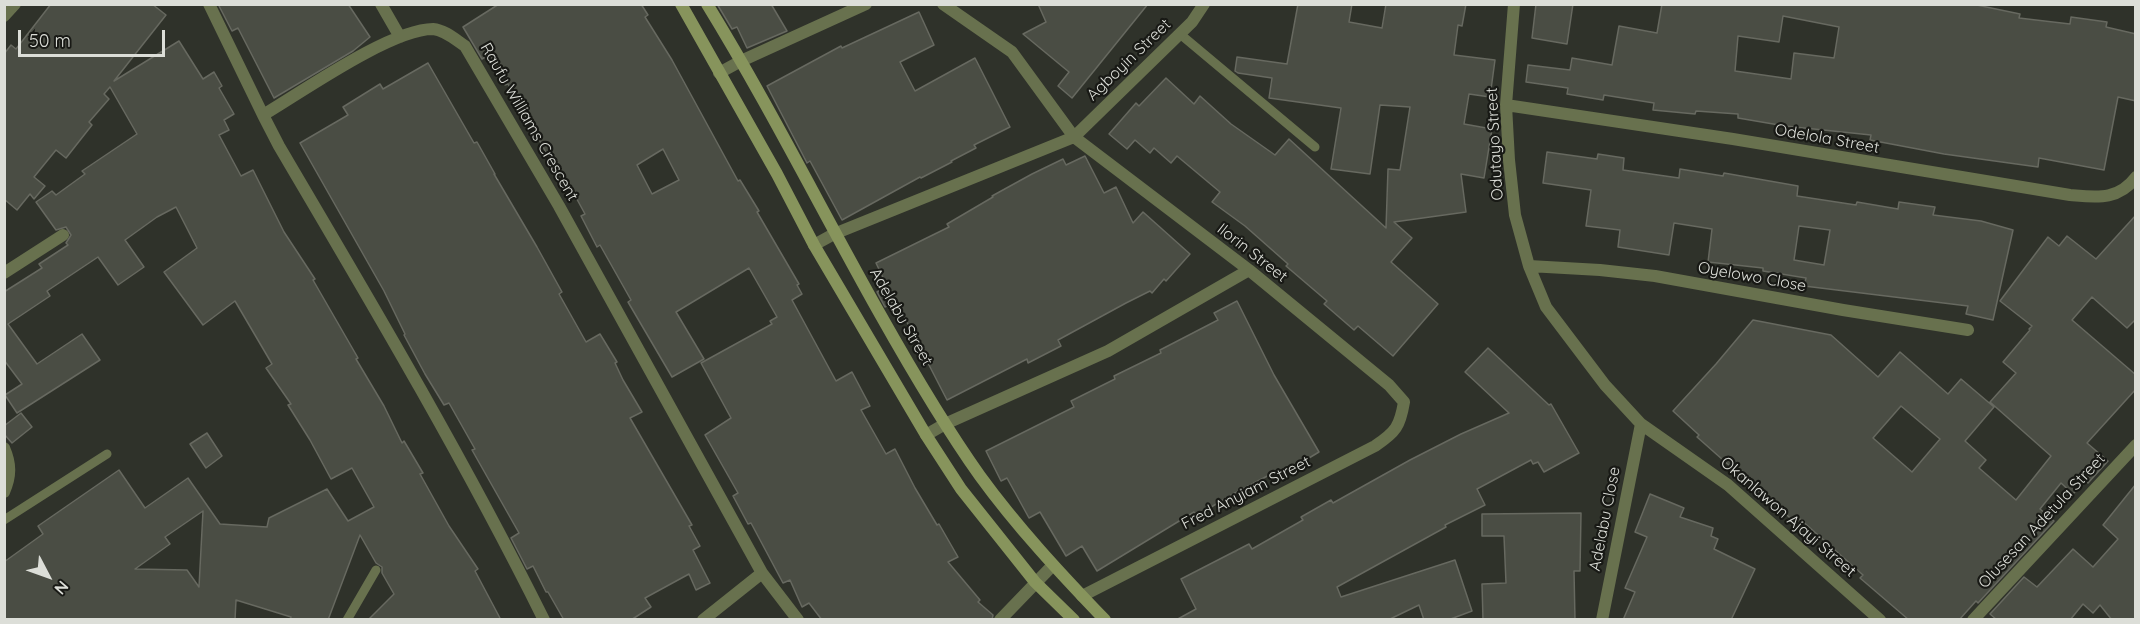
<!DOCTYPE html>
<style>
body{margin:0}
#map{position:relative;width:2140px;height:624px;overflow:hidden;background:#2f322a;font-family:Quicksand,sans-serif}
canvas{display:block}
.frame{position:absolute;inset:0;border:6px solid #dcded8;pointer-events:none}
.north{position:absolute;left:18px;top:546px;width:60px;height:60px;-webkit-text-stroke:4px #181915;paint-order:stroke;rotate:131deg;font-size:16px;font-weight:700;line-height:24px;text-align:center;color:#dcded8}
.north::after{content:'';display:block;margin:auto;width:21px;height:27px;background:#dcded8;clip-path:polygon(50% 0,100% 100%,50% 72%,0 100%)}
.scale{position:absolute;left:18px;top:30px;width:147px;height:27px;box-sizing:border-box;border:3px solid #dcded8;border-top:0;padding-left:8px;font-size:18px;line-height:21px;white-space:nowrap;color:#dcded8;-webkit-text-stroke:4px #181915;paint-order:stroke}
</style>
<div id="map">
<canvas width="2140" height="624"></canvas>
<div class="frame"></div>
<div class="north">N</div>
<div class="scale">50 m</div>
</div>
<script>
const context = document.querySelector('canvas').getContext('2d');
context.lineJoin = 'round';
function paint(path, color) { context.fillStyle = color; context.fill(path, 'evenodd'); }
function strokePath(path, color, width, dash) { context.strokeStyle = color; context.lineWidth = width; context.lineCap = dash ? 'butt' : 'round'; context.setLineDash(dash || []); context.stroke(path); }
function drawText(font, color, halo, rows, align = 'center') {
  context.font = font + ' Quicksand,sans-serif'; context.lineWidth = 4.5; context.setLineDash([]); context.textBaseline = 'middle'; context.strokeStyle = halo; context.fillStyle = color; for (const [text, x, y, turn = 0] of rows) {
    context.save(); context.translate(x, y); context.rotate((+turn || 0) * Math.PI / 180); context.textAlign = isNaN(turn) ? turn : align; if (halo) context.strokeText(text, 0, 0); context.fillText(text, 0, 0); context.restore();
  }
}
const building = new Path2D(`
 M51,4h101l14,11 -52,66 65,-40 24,38 11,-7 8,14 -3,2 15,26 -10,6 5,10 -10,5 22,41 12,-6 31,62 31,47 -2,1 45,78 -2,1 28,47 18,37 2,-2 19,32 -3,1 29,52 29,43 -3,2 26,49h-133l26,-26 -12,-21v-6l-6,-4 -16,-28 -32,85h-38l1,-3 -55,-17 -1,20h-231v-58l39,-28 -5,-8 81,-56 26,38 43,-30 32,46 47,3 2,-9 58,-29 21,32 26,-14 -22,-39 -21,11 -21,-39 -22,-35 3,-1 -25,-36 6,-4 -37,-63 -32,24 -39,-53 33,-24 -21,-41 -19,10 -32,23 19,27 -26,18 -20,-28 -51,34 3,5 -42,28 29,40 45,-30 18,26 -83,53 -12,-18 17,-11 -18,-24v-68l38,-24 -3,-4 29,-19 -2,-2 5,-8 -5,-8 -10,3 -20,-28 16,-11 4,4 29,-21 -3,-3 55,-37 -27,-47 -6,7 5,5 -20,23 3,3 -26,33 -10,-8 -22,27 11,9 -11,13 -4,-5 -13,16 -13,-11v-145l7,-9 5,4zM203,511l-4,76 -12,-17 -52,-1 35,-25 -5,-7z
 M218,4h130l22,33 -17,14 -79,47 -36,-70 -6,3z
 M499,4h142l7,11 -3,2 27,43 66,121 2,-1 19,31 -2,1 42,72 -2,1 5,9 -10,6 44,81 16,-9 18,34 -9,4 25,44 9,-5 20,39 22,37 2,-1 19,33 -10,5 32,38 -2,2 15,13 -1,5h-170l-13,-17 -7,4 -12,-27 -7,3 -32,-60 -3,1 -15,-28 5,-3 -33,-58 26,-17 -30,-55 71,-39 -2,-3 7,-4 -28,-49 -73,44 28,47 -32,18 -44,-75 3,-2 -31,-55 -3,2 -16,-31 4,-2 -24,-44 -4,2 -43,-77 -6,-11 -3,1 -15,-31 -8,5 -19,-32zM663,149l16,31 -27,14 -15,-29z
 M717,4h54l16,27 -40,17 -10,-21 -5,2z
 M1038,4h110l-76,94 -14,-12 11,-14 -46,-38 23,-12z
 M1298,4h54l-3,18 33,6 4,-24h80l-4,22 -4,-1 -4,30 41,5 -5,37 -21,-3 -5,30 28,5 -8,49 -23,-4 5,38 -72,10 18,16 -21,24 47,42 -45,52 -35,-30 -4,4 -30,-26 3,-3 -41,-35 2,-2 -43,-38 -33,-24 8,-10 -43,-36 -6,7 -17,-15 -4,5 -15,-13 -8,9 -18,-15 27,-31 3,3 27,-28 28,26 6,-8 31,28 44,31 14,-16 97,89 2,-59 12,1 10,-63 -30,-2 -10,69 -39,-5 10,-61 -72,-10 3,-20 -34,-5 -3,-2 2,-14 50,7z
 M1536,4h37l-6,40 -35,-6z
 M1662,4h310l48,10 -1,4 51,6 1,-7 36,5 -1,5 30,7v67l-18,-4 -14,73 -65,-12 -1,9 -94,-13 -74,-14 1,-5 -86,-9 -47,-8v-4l-42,-3 -1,3 -42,-4 1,-7 -50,-8 -1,5 -36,-6 1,-6 -42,-6 2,-17 42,5 2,-12 40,7 7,-39 38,7zM1783,16l56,11 -5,31 -40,-5 -3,26 -56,-8 3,-35 41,6z
 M919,12l15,33 -34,17 15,29 60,-33 35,69 -36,18 2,3 -25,13 1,1 -31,16 -1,-1 -78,43 -32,-59 -3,2 -40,-77 74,-40 1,2z
 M428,63l46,80 3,-1 18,32h-1l43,73 25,45 -3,2 27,48 14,-8 17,28 -2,1 8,17 19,32 -12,6 62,107 -3,1 11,20 -7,4 17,33 -14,7 -7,-16 -44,24 6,9 -20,13h-67l-16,-28h-2l-13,-26 -6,3 -16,-31 8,-5 -47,-83 3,-1 -26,-46 -5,2 -19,-31 -21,-39 1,-1 -21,-43 -84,-148 48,-28 -5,-8 37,-23 3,5z
 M1547,152l50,7 1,-5 26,4 -1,12 56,8 1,-9 43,7 1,-3 74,13 -1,10 59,9 1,-3 41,7 1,-7 36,5 -2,8 48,6 32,9 -20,90 -27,-6 2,-8 -164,-20 2,-8 -43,-7v-3l-55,-6 4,-33 -38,-6 -5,32 -51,-8 2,-17 -34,-4 5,-36 -48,-7zM1799,226l31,4 -6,35 -30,-5z
 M1085,156l19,37 12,-6 17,36 10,-11 47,42 -24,27 -2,-2 -12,14 -2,-2 -24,12 -68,37 3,6 -33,17 -1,-4 -80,41 -51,-99 -11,6 -8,-15 10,-6 -11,-23 73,-36 -2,-3 46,-27 -1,-1 40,-22 31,-15 3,6z
 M2136,215v104l-9,9 -35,-31 -20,23 64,55v14l-49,54 21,18 -20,22 -3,-3 -12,14 -12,-11 -21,26 14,12 -76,82 -2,-2 -17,19h-50l-49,-42 3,-3 -63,-56 -4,4 -73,-63 -26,-23 2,-2 -26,-24 43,-47 37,-44 78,15 47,42 22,-25 48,42 13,-15 33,28 -29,34 21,19 -7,8 37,32 35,-44 -61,-54 26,-29 -13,-11 27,-32 -1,-1 3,-3 -32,-25 48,-64 11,9 8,-10 29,23zM1901,406l39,33 -28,33 -39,-34z
 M1237,301l37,74 45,77 -40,24 -2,-5 -44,23 -37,22 -2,-4 -97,59 -15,-25 -16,10 -26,-44 -11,6 -22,-40 -6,3 -15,-30 88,-44 -3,-6 44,-22 -1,-3 47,-23 -1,-3 58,-30 -4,-7z
 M1488,348l61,57 2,-1 28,49 -35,19 -6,-10 -5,2 -2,-4 -54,29 8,16 -40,20 1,2 -109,60 4,10 114,-37 17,51 -24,9h-24l-5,-15 -31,15h-212l20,-11 -15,-30 68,-35 3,5 51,-29 -2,-3 30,-17 2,3 77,-43 51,-26 48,-21 -44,-41z
 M21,413l11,14 -20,16 -8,-9v-8z
 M207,433l15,23 -16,12 -16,-24z
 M2136,484v136h-24l-12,-15 -7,8 -10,-9 -13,16h-73l-7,-6 34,-37 13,10 36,-38 20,18 25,-28 -15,-14z
 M1650,494l34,14 -4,9 33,11 -2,8 7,3 -4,10 41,20 -24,51h-108l12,-28 -10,-4 22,-51 -12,-5z
 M1581,513l-1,58h-6l1,49h-92l-1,-36 24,-1 -2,-47h-22v-22z`);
const lane = new Path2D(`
 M1180,34l135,113
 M4,520l103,-66
 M347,620l29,-50`);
const street = new Path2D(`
 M209,4l54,111
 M381,4l19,33
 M943,4l69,48 62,85 175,133 140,115 15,17c-4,24 -8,30 -29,44l-293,150
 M1514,4l-8,101 3,55 6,55 14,51 17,41 59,78 36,39 87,61 152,135
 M4,16l11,-12
 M719,73l22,-12 125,-57
 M1506,105l227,34 337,56c26,2 48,6 66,-18
 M814,245l20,-11 240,-97 118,-115 12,-18
 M1529,266l71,4 55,6 188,34 125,20
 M4,273l59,-38
 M926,435l19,-11 163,-73 141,-81
 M4,448c7,16 7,28 0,44
 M544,620c-81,-163 -173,-318 -265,-474l-16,-31c39,-23 128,-86 170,-86 12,1 23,11 32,17l94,160 203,367 36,47
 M703,620l59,-47
 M1000,620l53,-55
 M1602,620l39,-196
 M1973,620l163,-175`);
const secondary = new Path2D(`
 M681,4l96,170 37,71 112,190 35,54 74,93 39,38
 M707,4c62,101 115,207 173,310 31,55 63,110 100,162 37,51 81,98 125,144`);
const streetNames = [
 ["Agboyin Street",1129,60,-44],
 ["Raufu Williams Crescent",529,122,60],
 ["Odelola Street",1827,139,10],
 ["Odutayo Street",1495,144,-93],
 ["Ilorin Street",1252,253,38],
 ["Oyelowo Close",1752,277,10],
 ["Adelabu Street",901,317,60],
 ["Fred Anyiam Street",1246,493,-27],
 ["Okanlawon Ajayi Street",1788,517,41],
 ["Adelabu Close",1605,519,-79],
 ["Olusesan Adetula Street",2042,521,-47]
];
paint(building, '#4a4d44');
strokePath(building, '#676960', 1.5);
strokePath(lane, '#68714e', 9);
strokePath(street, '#68714e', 12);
strokePath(secondary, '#87945c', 12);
drawText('16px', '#dcded8', '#181915', streetNames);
</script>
